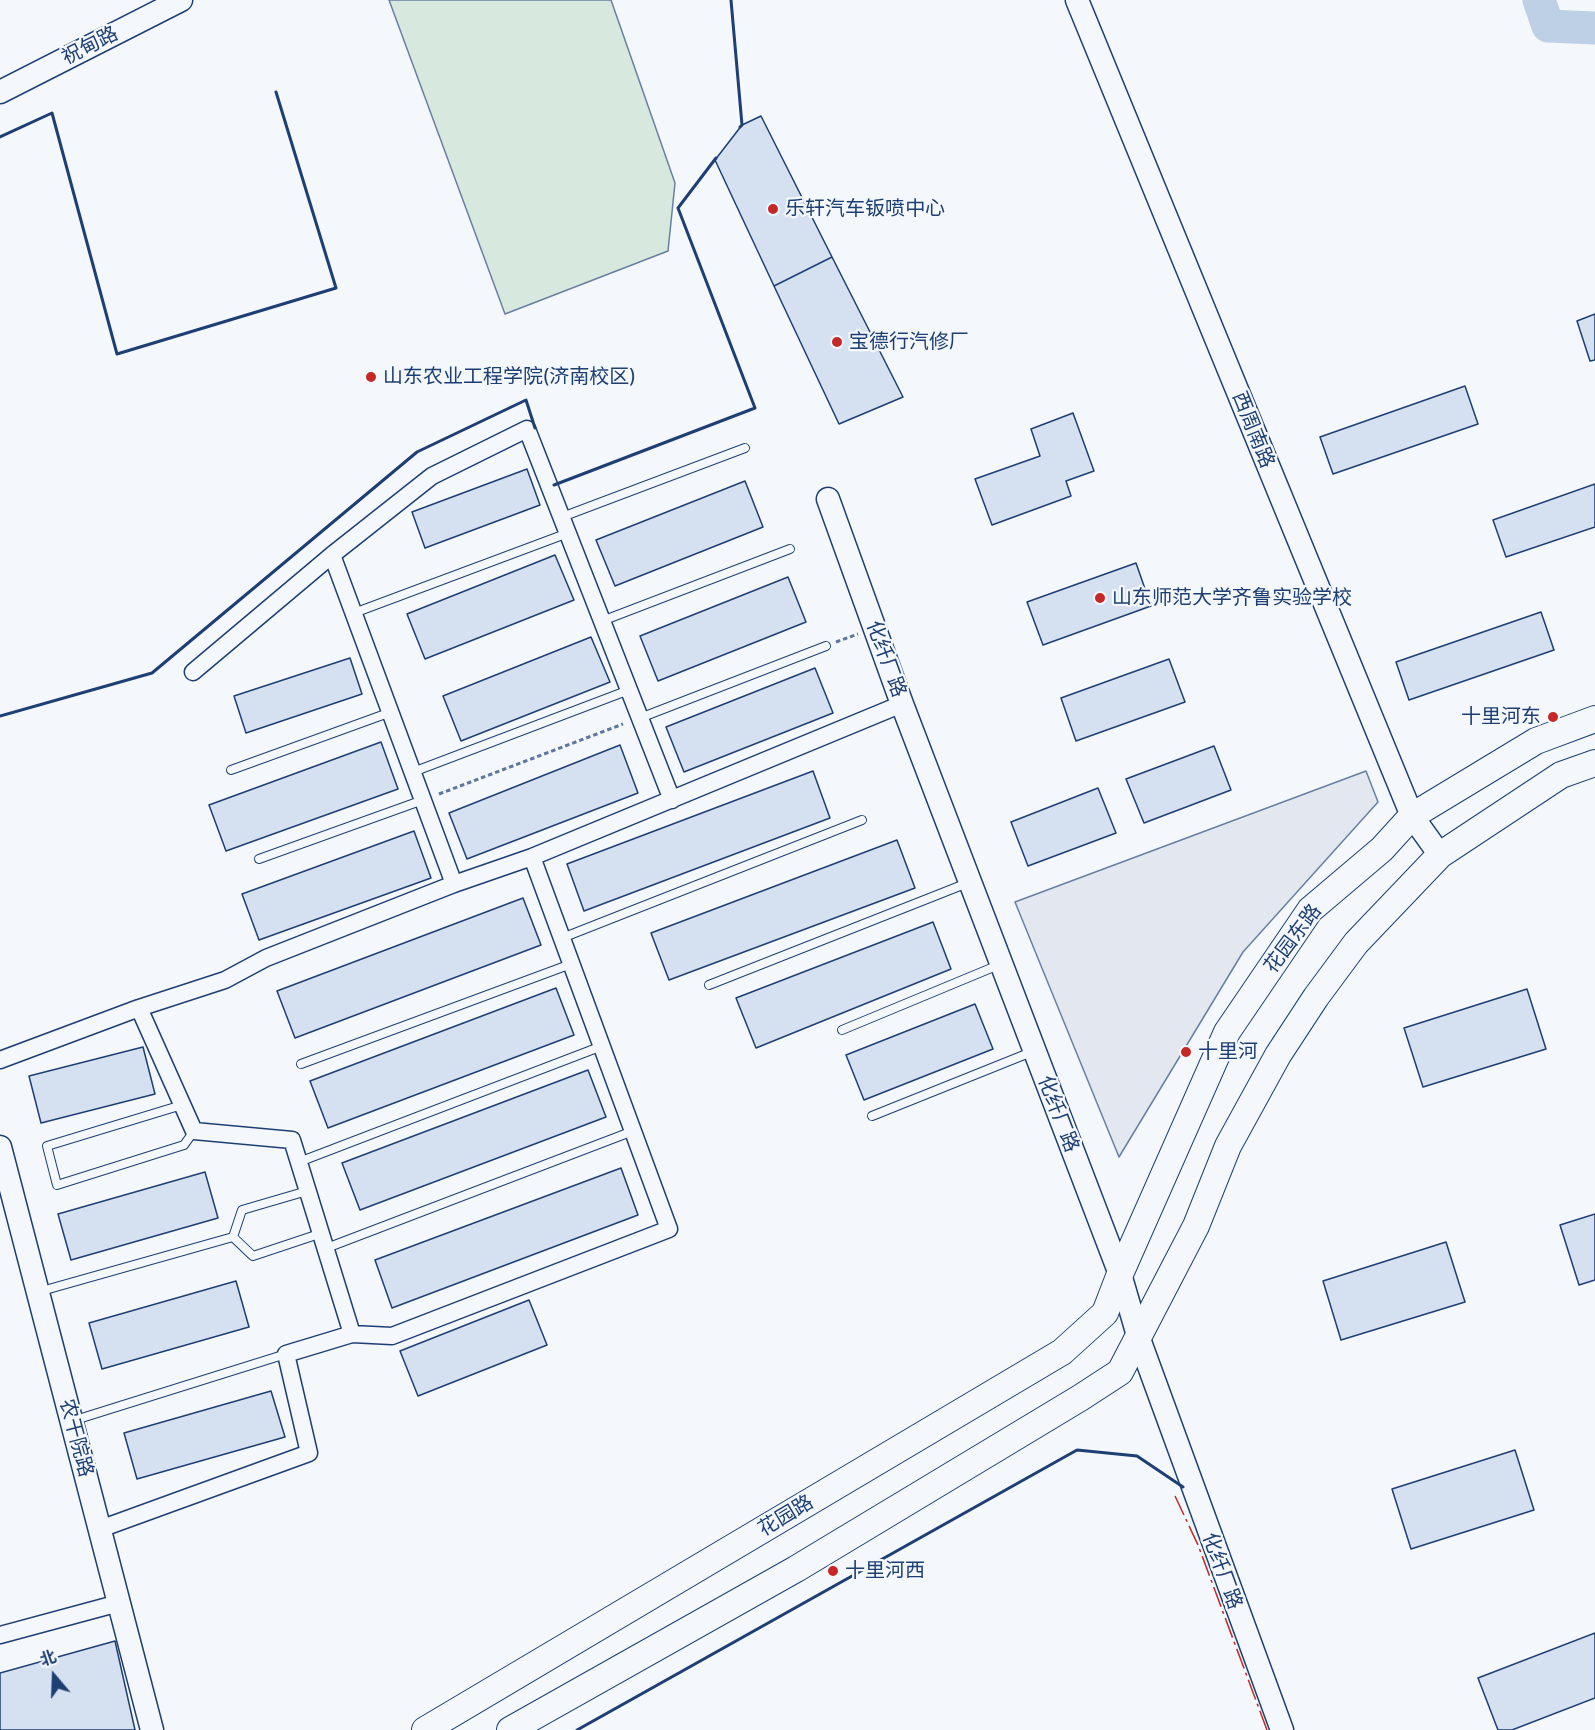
<!DOCTYPE html>
<meta charset="utf-8">
<style>
body{margin:0}
#map{position:relative;width:1595px;height:1730px;overflow:hidden;background:#f4f7fb;font-family:Cabin,"Noto Sans SC",sans-serif}
canvas{display:block}
.north{position:absolute;left:24px;top:1646px;width:60px;height:60px;-webkit-text-stroke:4px #f4f7fb;paint-order:stroke;rotate:341deg;font-size:16px;font-weight:700;line-height:24px;text-align:center;color:#1d3f73}
.north::after{content:'';display:block;margin:auto;width:21px;height:27px;background:#1d3f73;clip-path:polygon(50% 0,100% 100%,50% 72%,0 100%)}
</style>
<div id="map">
<canvas width="1595" height="1730"></canvas>
<div class="north">北</div>
</div>
<script>
const context = document.querySelector('canvas').getContext('2d');
context.lineJoin = 'round';
function paint(path, color) { context.fillStyle = color; context.fill(path, 'evenodd'); }
function strokePath(path, color, width, dash) { context.strokeStyle = color; context.lineWidth = width; context.lineCap = dash ? 'butt' : 'round'; context.setLineDash(dash || []); context.stroke(path); }
function drawText(font, color, halo, rows, align = 'center') {
  context.font = font + ' Cabin,"Noto Sans SC",sans-serif'; context.lineWidth = 4.5; context.setLineDash([]); context.textBaseline = 'middle'; context.strokeStyle = halo; context.fillStyle = color; for (const [text, x, y, turn = 0] of rows) {
    context.save(); context.translate(x, y); context.rotate((+turn || 0) * Math.PI / 180); context.textAlign = isNaN(turn) ? turn : align; if (halo) context.strokeText(text, 0, 0); context.fillText(text, 0, 0); context.restore();
  }
}
const green = new Path2D(`
 M389,0h222l64,183 -7,68 -163,63z`);
const parking = new Path2D(`
 M1366,771l12,31 -135,150 -124,205 -104,-255z`);
const river = new Path2D(`
 M1539,0l9,26 47,2`);
const building = new Path2D(`
 M761,116l71,141 -58,29 -59,-126 27,-35z
 M832,257l71,140 -64,27 -65,-138z
 M1595,314v46l-5,1 -13,-40z
 M1465,386l13,38 -145,50 -13,-37z
 M1073,413l21,58 -28,10 5,15 -79,29 -17,-46 65,-23 -9,-27z
 M527,469l13,36 -115,43 -13,-36z
 M745,481l18,46 -148,59 -19,-46z
 M1595,484v43l-89,30 -13,-37z
 M555,555l19,45 -149,59 -18,-45z
 M1136,563l15,43 -108,39 -16,-43z
 M788,577l18,45 -148,59 -18,-45z
 M1541,612l13,38 -145,50 -13,-38z
 M591,637l19,45 -149,59 -18,-45z
 M350,658l12,36 -116,39 -12,-37z
 M1169,659l16,43 -109,39 -15,-43z
 M815,668l18,45 -149,59 -18,-45z
 M381,742l17,47 -172,62 -17,-46z
 M620,745l18,48 -171,66 -18,-46z
 M1214,746l17,44 -87,33 -18,-44z
 M813,771l17,47 -246,93 -17,-47z
 M1098,788l18,45 -88,33 -17,-44z
 M414,831l17,47 -172,62 -17,-46z
 M897,840l18,48 -246,92 -18,-47z
 M523,898l18,47 -246,93 -18,-47z
 M933,922l18,47 -195,79 -20,-50z
 M556,988l18,47 -246,93 -18,-47z
 M1527,989l19,60 -123,38 -19,-59z
 M975,1004l18,45 -129,51 -18,-45z
 M143,1047l12,47 -114,29 -12,-47z
 M588,1070l18,47 -246,93 -18,-47z
 M621,1168l17,47 -246,93 -17,-48z
 M205,1172l13,46 -147,42 -13,-46z
 M1595,1214v66l-16,5 -19,-60z
 M1446,1242l19,60 -124,38 -18,-59z
 M236,1281l13,46 -147,42 -13,-46z
 M529,1300l18,45 -129,51 -18,-45z
 M271,1391l14,46 -148,42 -13,-46z
 M1515,1450l19,60 -123,39 -19,-60z
 M1595,1633v65l-83,32h-14l-20,-52z
 M115,1641l20,89h-135v-57z`);
const path = new Path2D(`
 M836,642l22,-8
 M439,794l184,-70`);
const lane = new Path2D(`
 M562,517l183,-69
 M354,613l214,-80
 M602,621l188,-72
 M640,718l186,-72
 M231,770l160,-58
 M413,772l216,-82
 M259,859l164,-59
 M562,938l300,-118
 M709,985l261,-103
 M842,1030l159,-66
 M301,1064l270,-100
 M182,1105l-135,41 10,39 127,-40 10,-14
 M872,1116l162,-65
 M299,1162l303,-116
 M233,1237l20,19 66,-22
 M324,1249l309,-118
 M38,1292l195,-55 9,-27 65,-19
 M72,1421l214,-67`);
const street = new Path2D(`
 M193,672l139,-117
 M454,884l-122,-329 100,-79 95,-47 145,371
 M0,1060l139,-52 86,-28 41,-22 188,-74 78,-27 370,-153
 M352,1334l40,2 277,-107 -137,-372
 M100,1529l209,-76 -23,-99 66,-20 -60,-194 -98,-9 -55,-123
 M0,1635l119,-32`);
const secondary = new Path2D(`
 M1077,0l335,816 28,39
 M0,92l181,-92
 M828,499l74,205 218,570 19,65 143,391
 M0,1147l152,583`);
const primary = new Path2D(`
 M425,1730l637,-378 43,-39 15,-39 107,-242 83,-122 72,-61 30,-33 124,-75 59,-22
 M510,1730l286,-161 284,-171 40,-26 76,-146 32,-80 50,-91 38,-58 40,-54 84,-88 121,-80 34,-12`);
const wall = new Path2D(`
 M731,0l11,125 -2,2
 M0,137l52,-24 65,241 219,-66 -60,-196
 M554,485l201,-77 -77,-200 38,-50
 M0,716l152,-43 265,-221 109,-52 9,28
 M577,1730l500,-280 60,6 46,31`);
const power = new Path2D(`
 M1175,1496l23,49 69,185`);
const markers = [
 [773,209,6,"#c62828"],
 [837,342,6,"#c62828"],
 [371,377,6,"#c62828"],
 [1100,598,6,"#c62828"],
 [1553,717,6,"#c62828"],
 [1186,1052,6,"#c62828"],
 [833,1571,6,"#c62828"]
];
const streetNames = [
 ["祝甸路",90,46,-27],
 ["西周南路",1253,430,68],
 ["化纤厂路",886,659,70],
 ["花园东路",1293,939,-53],
 ["化纤厂路",1058,1114,69],
 ["农干院路",76,1438,75],
 ["花园路",786,1516,-31],
 ["化纤厂路",1222,1571,70]
];
const poiNames = [
 ["乐轩汽车钣喷中心",785,209],
 ["宝德行汽修厂",849,342],
 ["山东农业工程学院(济南校区)",383,377],
 ["山东师范大学齐鲁实验学校",1112,598],
 ["十里河东",1541,717,"right"],
 ["十里河",1198,1052],
 ["十里河西",845,1571]
];
paint(green, '#d7e8df');
strokePath(green, '#687fa3', 1.5);
paint(parking, '#e3e8f0');
strokePath(parking, '#687fa3', 1.5);
strokePath(river, '#bed0e5', 33);
paint(building, '#d5e0f0');
strokePath(building, '#1d3f73', 1.5);
strokePath(lane, '#1d3f73', 10);
strokePath(street, '#1d3f73', 19);
strokePath(secondary, '#1d3f73', 25);
strokePath(primary, '#1d3f73', 28);
strokePath(path, '#5e769c', 3, [4.5, 3]);
strokePath(lane, '#f4f7fb', 8);
strokePath(street, '#f4f7fb', 16);
strokePath(secondary, '#f4f7fb', 22);
strokePath(primary, '#f4f7fb', 26);
strokePath(wall, '#1d3f73', 3);
strokePath(power, '#c62828', 1.5, [21, 4.5, 3, 4.5]);
for (const [x, y, r, color] of markers) { const dot = new Path2D(); dot.arc(x, y, r, 0, 2 * Math.PI); context.fillStyle = color; context.fill(dot); strokePath(dot, '#f4f7fb', 2); }
drawText('20px', '#1d3f73', '#f4f7fb', streetNames);
drawText('20px', '#1d3f73', '#f4f7fb', poiNames, 'left');
</script>
